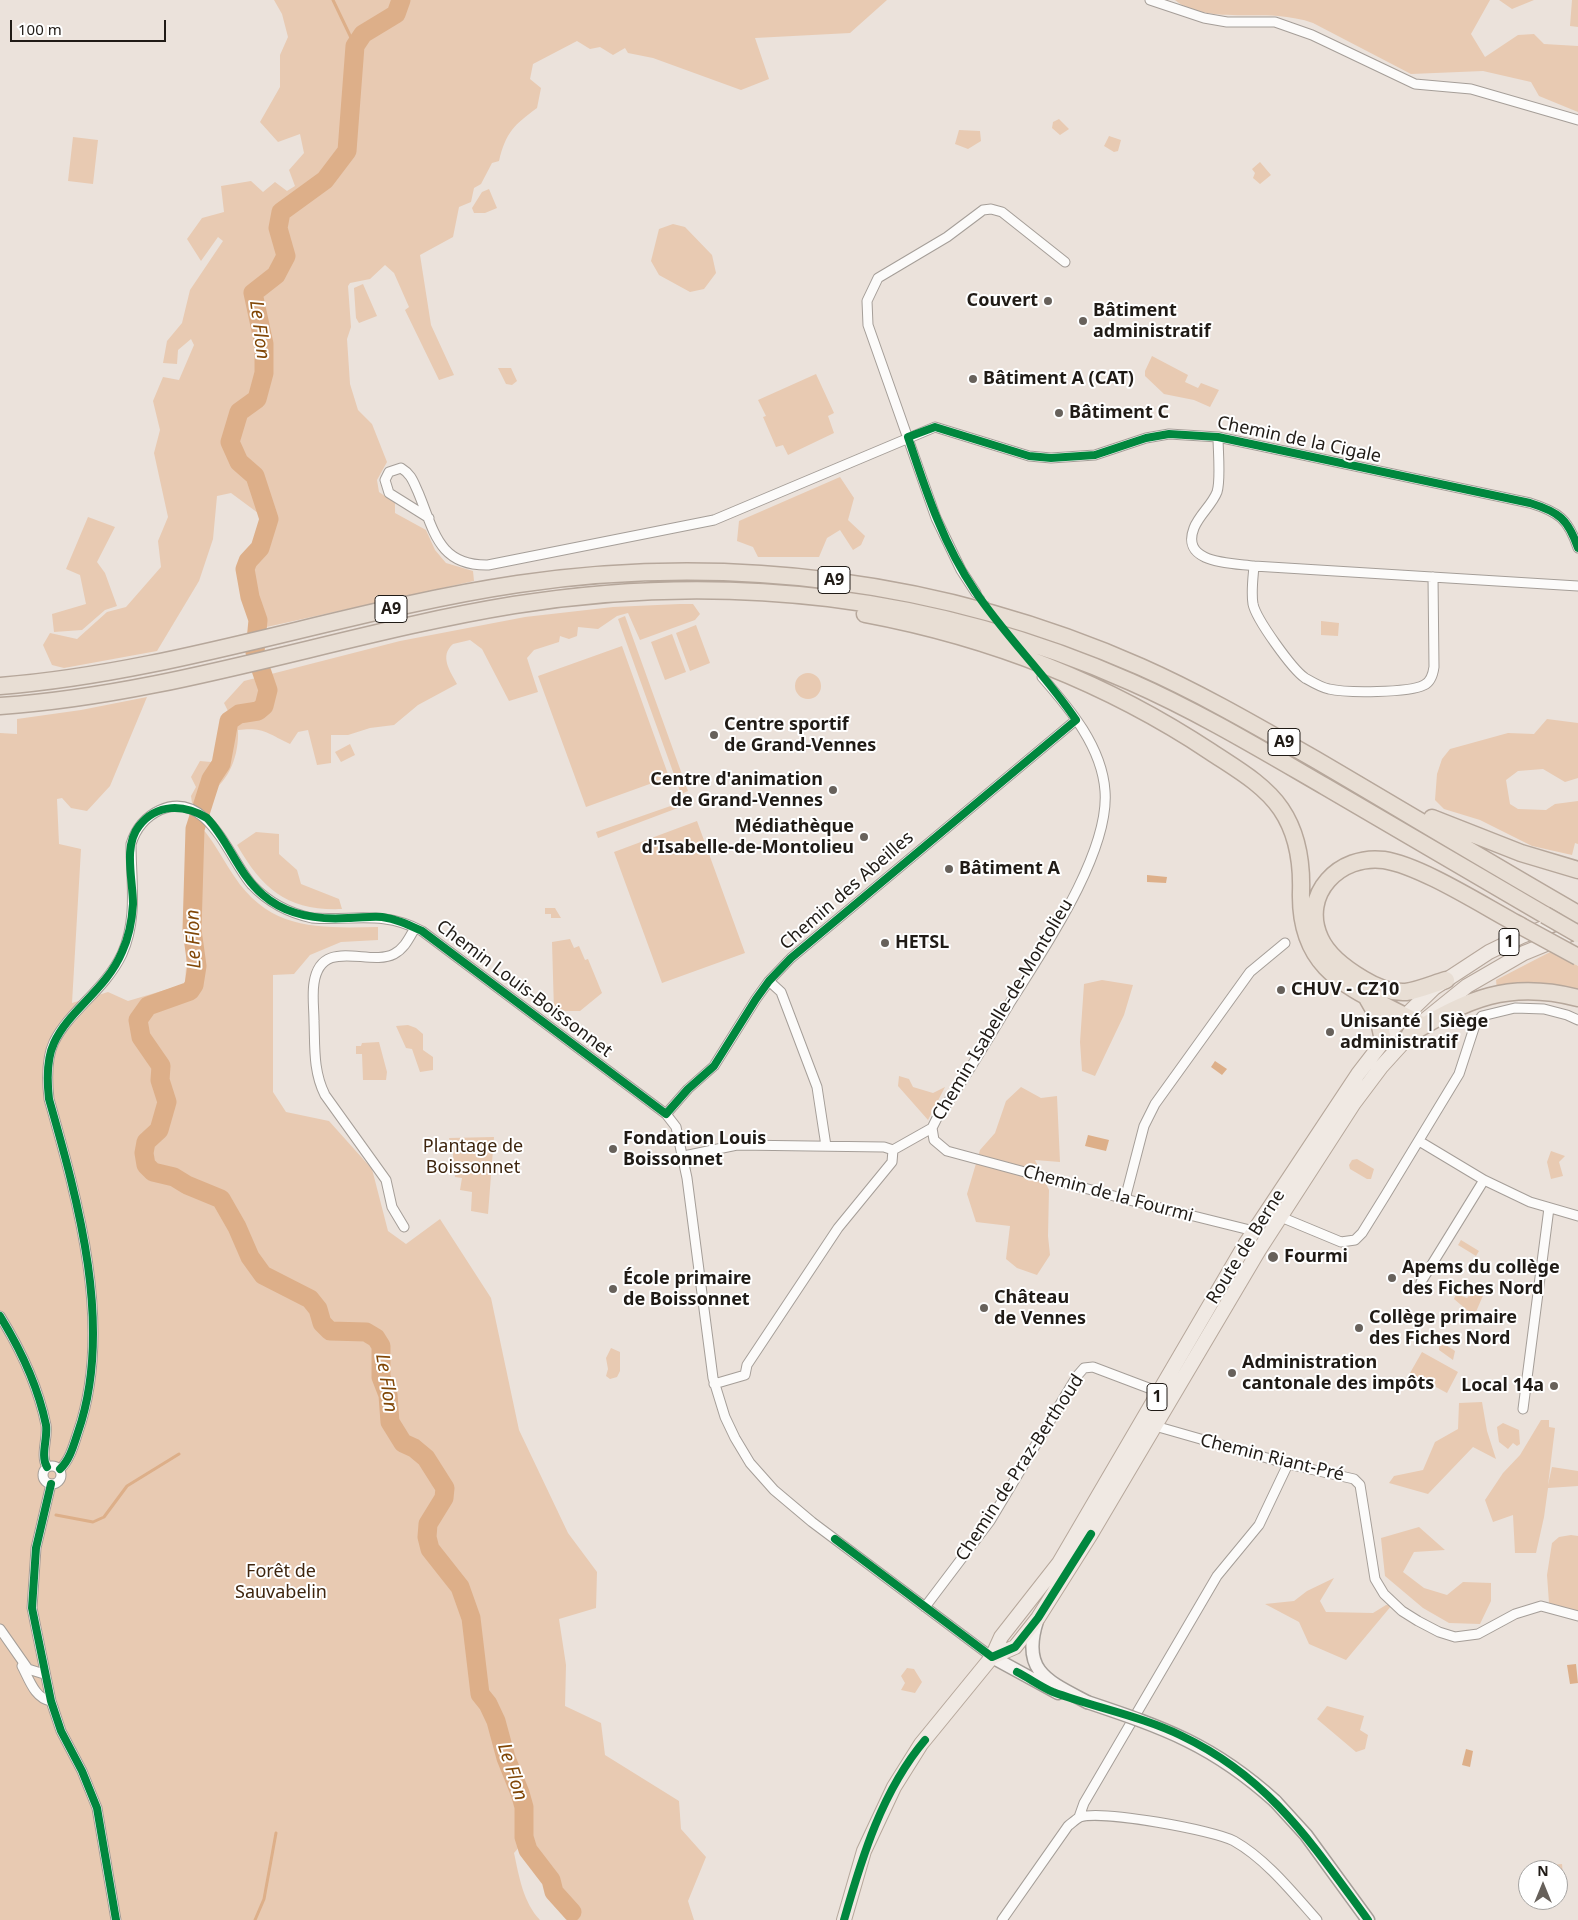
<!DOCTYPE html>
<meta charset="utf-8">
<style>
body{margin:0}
#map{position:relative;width:1578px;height:1920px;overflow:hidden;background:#ebe2db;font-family:"Noto Sans",sans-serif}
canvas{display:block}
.north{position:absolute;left:1518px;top:1860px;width:50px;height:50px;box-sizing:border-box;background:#fff;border:1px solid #a6a4a2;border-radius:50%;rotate:0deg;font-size:14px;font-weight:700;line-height:20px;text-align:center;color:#201b16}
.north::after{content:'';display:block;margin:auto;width:18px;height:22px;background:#67615b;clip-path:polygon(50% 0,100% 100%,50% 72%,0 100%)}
.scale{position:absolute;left:10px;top:20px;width:156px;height:22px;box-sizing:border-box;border:2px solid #201b16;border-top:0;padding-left:6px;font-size:15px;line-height:18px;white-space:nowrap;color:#201b16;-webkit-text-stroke:4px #fff;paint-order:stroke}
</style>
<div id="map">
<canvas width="1578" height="1920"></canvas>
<div class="north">N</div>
<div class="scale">100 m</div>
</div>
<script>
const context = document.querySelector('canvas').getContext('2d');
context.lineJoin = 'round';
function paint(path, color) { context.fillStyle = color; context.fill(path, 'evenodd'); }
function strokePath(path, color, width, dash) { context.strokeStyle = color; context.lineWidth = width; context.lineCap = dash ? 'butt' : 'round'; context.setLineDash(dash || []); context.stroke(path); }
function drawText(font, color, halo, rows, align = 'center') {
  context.font = font + ' "Noto Sans",sans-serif'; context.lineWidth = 4; context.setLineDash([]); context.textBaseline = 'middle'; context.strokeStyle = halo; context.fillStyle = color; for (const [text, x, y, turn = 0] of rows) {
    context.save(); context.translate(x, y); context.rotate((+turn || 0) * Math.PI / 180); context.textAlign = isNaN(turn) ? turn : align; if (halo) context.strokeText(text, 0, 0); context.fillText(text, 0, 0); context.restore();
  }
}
const green = new Path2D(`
 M274,0h613l-37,33 -95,5 14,41 -28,11 -88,-32 -25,-5 -3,-5 -12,7 -13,-8 -10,2 -13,-8 -44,23 -3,15 11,9 -4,20c-23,17 -31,24 -38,53l-7,2 -11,21 -7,4 -3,14 -12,5 -6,30 -33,18 11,70 23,50 -15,5 -34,-70 4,-3 -15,-34 -9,-8 -15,14 -20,4 -2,3 3,41 -4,12 3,45 8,26 14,14 15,38 -10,18 2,12 16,11v10l31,17 9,20 11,13 27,8 1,10 -221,49 -9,-39 20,-58 -6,-20 -27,-20 -14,3 -4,43 -14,42 -42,70 -93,17 -12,-3 -9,-20 7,-12 27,6 30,-27 19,-5 35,-40 -3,-26 10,-24 -14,-64 6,-23 -7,-29 10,-24 16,3 15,-35 -3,-6 -13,11 -1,14 -14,-1 4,-22 15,-18 8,-33 33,-49 -5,-4 -17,24 -14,-22 15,-21 22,-6 -3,-26 30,-5 12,11 12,-10 12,9 8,-5 -6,-16 15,-17 -4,-19 -22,8 -18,-20 20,-35v-32l8,-18 -6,-23z
 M1175,0h315l-19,34 14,23 33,-22 16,-1 10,10 34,2v66l-39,-16 -8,-14 -48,-11 -72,3 -98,-51c-11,-4 -23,-6 -35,-7 -28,-3 -80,5 -103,-16z
 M1499,0h35l-22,9z
 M1572,0h6v27l-8,-1z
 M1059,119l10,10 -9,6 -8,-7 1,-6z
 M959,130l21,1 1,10 -13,8 -13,-5z
 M1109,136l12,4 -3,11 -4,1 -10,-6z
 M73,137l25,3 -5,44 -25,-3z
 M1260,162l11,13 -11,9 -7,-6 2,-5 -3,-4z
 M489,189l8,19 -12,5h-11l-2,-5 10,-16z
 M673,224l12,3 27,28 4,18 -12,16 -14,3 -31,-17 -8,-14 8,-32z
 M363,284l14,32 -18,7 -3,-5 -2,-30z
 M1152,356l36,19 -3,7 13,6 3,-5 18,7 -9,17 -16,-7 -30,-6 -19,-18v-5z
 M498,368h13l6,13 -5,4 -6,-1z
 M816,374l18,39 -6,3 6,17 -46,22 -5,-10 -7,2 -13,-30 3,-1 -8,-16z
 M840,477l14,21 -6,22 17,16 -4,9 -8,5 -13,-20 -13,8 -8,19h-61l-5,-10 -16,-6 2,-20z
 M88,517l27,10 -18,35 8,11 12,33 -12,4 -23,20 -28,2 -2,-18 34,-10 -6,-29 -14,-6z
 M680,604h13l7,10 -5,6 -55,20 -12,-27 -11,3 -19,13 -20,-2 -1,9 -8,3 -9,-3 -1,6 -25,8 -7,8 11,34 -29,9 -27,-52 -12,-9 -17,4c-14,12 -3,27 4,40l-39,21 -24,20 -24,3 -22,7h-17v28l-14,2 -9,-35 -10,2 -8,12c-23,-11 -27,-17 -52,-14 1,25 -8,50 -30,65l-4,-1 -5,10 -7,-1 -1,-7 5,-9 -5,-10 9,-16 11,1 7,-8 4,-40 6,-3 -4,-8 20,-22 156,-40 125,-24 88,-10z
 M625,616l63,175 -7,3 -63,-175z
 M1321,621l18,2 -1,13 -17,-1z
 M696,625l14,38 -20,8 -14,-38z
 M672,634l14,38 -21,8 -14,-38z
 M622,646l47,131 -83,30 -48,-131z
 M795 686a13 13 0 1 1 26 0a13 13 0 1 1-26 0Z
 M147,697l-37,89 -23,25 -16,-3 -9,-10 -5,1 2,45 22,5 -9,154 36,-11 20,9 57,-17 7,-120 -2,-29 3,-11 4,-2c15,16 25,36 37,54 36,55 85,52 144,51v13l-37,2 -31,13 -16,19 -21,1v117l13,20 43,9 43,48 16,62 18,13 34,-25 51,79 28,132 49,103 29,39 -1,36 -37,11 7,46 -1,41 36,17 4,32 74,46 2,28 25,28 -18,44 6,19h-121l5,-10 -21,-27 -6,-15 -21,-22 -9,-1 -7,8c5,23 9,49 26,67h-540v-1187l17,1v-15l64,-9z
 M1547,719l31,4v55l-13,4 -22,-13 -25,2 -12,9 4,24 8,5 28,1 9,-6 23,-3v43l-3,-1 -3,12 -40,-9 -52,-26 -36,-11 -9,-9 2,-26 5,-15 8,-10 58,-16 26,1z
 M350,744l5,11 -14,7 -6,-10z
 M682,802l1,4 -85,32 -2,-6z
 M697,821l48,132 -83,30 -48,-131z
 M256,832l23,2v20l18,16 4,14 38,15 3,10c-54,2 -79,-19 -105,-64z
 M545,908h10l6,10h-10v-4h-6z
 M570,939l4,9 5,-2 6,14 3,-1 14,34 -22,18h-26l-2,-69z
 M1552,951l26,15v28l-81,-4 -1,-10z
 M1102,980l31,5 -9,30 -29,61 -13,-5 -2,-29 4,-58z
 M408,1025l8,3 7,6v16l10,7v13l-13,2 -8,-23 -6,-1 -10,-22z
 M379,1042l8,30 -1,8h-23l-1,-26h-6v-8h5l1,-3z
 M899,1076l10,3 4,8 20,6 12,-6 -17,33 -30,-34z
 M1021,1087l20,11 16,-2 3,66 -25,-2 14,30 -1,46 2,19 -13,20 -20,-7 -11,-9 4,-33 -34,-4 -9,-28 13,-44 15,-17 11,-32z
 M494,1137l-6,77 -17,-3 1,-19 -12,-2 2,-12 -7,-1 -2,-22 -4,-17z
 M1551,1151l14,5 -6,6 4,14 -12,3 -4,-17z
 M1357,1159l17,10 -3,10h-4l-17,-10 -1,-4 3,-5z
 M1461,1240l18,11 -3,5 -18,-11z
 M1476,1288l9,3 -10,23 -8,-4 -13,-11 2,-5 11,4z
 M1440,1341l15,10 -2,9 -14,-10z
 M611,1348l9,4v19l-3,6 -7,2 -4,-3 2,-7 -2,-11z
 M1422,1352l36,20 -11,21 -37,-20z
 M1482,1402l5,29 9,28 -23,-12 -45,47 -39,-11 5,-7 29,-6 12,-28 23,-13 1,-26z
 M1541,1420h8v7l6,1 -7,57 4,-18 26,4v15l-30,2 -4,29 -8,36h-21l-2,-38 -20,7 -8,-22 18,-27 17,-18z
 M1503,1423l16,7 1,14 -3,2 -4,-3 -5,6 -9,-7 -2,-15z
 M1419,1527l26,23 -31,2 -11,20 21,16 23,7 16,-13 28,1v18l-11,23 -31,-1 -26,-15 -38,-32 -4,-38z
 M1571,1535l7,1v75l-29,-8 -2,-28 5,-32 7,-6z
 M1334,1578l-14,23 6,11 47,1 13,-8h6l-46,55 -37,-16 -10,-22 -34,-18 29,-3 13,-10z
 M907,1668l7,1 8,13 -7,11 -14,-3 4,-7 -4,-7z
 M1327,1706l37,10 -4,14 8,5 -3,14 -9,3 -39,-33z
 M1562,1864l1,11 -5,1v-6h-19v-4z`);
const water = new Path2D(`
 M1147,875l20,2 -1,6 -19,-1z
 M1215,1061l12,8 -5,6 -11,-8z
 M1088,1135l21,5 -3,11 -21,-5z
 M1576,1664l2,19 -8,1 -3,-19z
 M1466,1749l7,2 -3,16 -8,-2z`);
const stream = new Path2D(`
 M333,0l22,46
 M56,1515l37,7 11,-5 23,-31 52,-32
 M255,1920l9,-21 12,-66`);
const river = new Path2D(`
 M401,0l-5,14 -33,20 -8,12 -8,105 -22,29 -44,32 -3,16 8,28 -10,19 -23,18 11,51v29l-7,26 -18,13 -9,30 9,20 16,14 14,43 -9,29 -12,13 -3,8 5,28 8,23 -3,32 13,38 -4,16 -6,5 -19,3 -10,7 -8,43 -10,15 -16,50 -3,101 5,36 -3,19 -4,6 -42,15 -10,14 3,17 20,29 -1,14 7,22 -8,28 -13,12 -2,11 2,12 7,7 21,5 13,8 34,14 16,28 13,30 13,18 47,24 8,10 4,14 8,8 36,1 10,6 5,8v31l7,18 2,27 13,21 11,5 12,10 19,30 -1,10 -16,26 -1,13 3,12 30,38 11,31 9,76 8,10 8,17 10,37 14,35 4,14v30l4,13 23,30 3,12 18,20`);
const minorTunnel = new Path2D(`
 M976,593l34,42`);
const minor = new Path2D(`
 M1150,0l54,18 23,4h48l37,13 103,49 56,5 107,31
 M1218,437c0,14 3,43 -1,55 -5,13 -18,23 -23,36 -14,36 38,35 60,38l324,20
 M429,518l-40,-25 -4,-13 4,-8 12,-4c10,6 12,13 17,24 16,38 20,74 70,73l226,-45 221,-93 94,29 22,2 44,-3 51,-17 23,-4 49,3 312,66c29,9 38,16 48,45
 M1254,566c-1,12 -3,26 -1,38 3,15 39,65 52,74 7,4 17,10 24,11 17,4 80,4 95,-4 7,-3 9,-11 10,-18l-1,-90
 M976,593l-15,-23 -25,-52 -68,-193 -1,-24 11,-23 69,-41 36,-27 8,-1 11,3 63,50
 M1042,677c28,32 60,70 63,114 5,63 -64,162 -97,215 -23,38 -45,76 -71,112l-5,10 2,12 13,11 178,48 133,33
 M769,981l12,11 36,95 9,59
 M666,1114l22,-25 26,-23 42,-67 13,-18 22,-23 285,-238
 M1419,1141l65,39 46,22 48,14
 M893,1150l39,-22
 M684,1156l53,-11 147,2 9,3
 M1125,1199l19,-73 11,-22 95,-132 35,-29
 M1276,1215l65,27 14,-2 7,-7 23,-37 74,-122 16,-49 7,-9 33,-8 29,1 23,6 11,5
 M404,1227l-12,-20 -6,-27 -61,-85c-12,-24 -10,-48 -11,-74 0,-12 -2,-26 0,-38 7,-47 55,-16 80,-29 11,-6 15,-16 21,-26
 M1421,1282l63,-102
 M0,1316c21,34 38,70 46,109 2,14 -6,30 1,42
 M714,1384l31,-9 2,-10 91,-137 54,-66 1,-12
 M1523,1409l26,-201
 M1155,1426l133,38 66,15 6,6 15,94 9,15 18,17 16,10 21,11 16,5 23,-3 37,-20 26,-8 37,10
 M43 1475a9 9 0 1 1 18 0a9 9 0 1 1-18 0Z
 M60,1469c10,-9 14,-25 18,-37 36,-104 0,-231 -29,-333 -2,-18 -3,-40 5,-57 16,-32 51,-52 68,-88 16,-35 9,-73 9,-110 5,-16 14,-27 29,-34 48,-21 69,49 92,75 16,17 37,28 60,33 42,3 70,-8 110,13l244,183 10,13 11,51 26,200 12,39 10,21 15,25 24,27 38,32 180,135
 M51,1484l-15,64 -4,60 19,93 10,30 21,40 15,37 19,112
 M925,1607l65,-86 87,-145 7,-8 9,-1 66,25
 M0,1629l28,40 16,5
 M22,1666c7,13 13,33 29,35
 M1079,1817l5,-14 133,-227 42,-51 29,-61
 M1002,1920l66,-94c4,-3 8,-7 12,-9 23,-7 133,13 154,24 32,18 59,52 83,79`);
const secondary = new Path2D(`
 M1037,1621c-16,50 10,60 50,81
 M992,1657l66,36
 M1275,1801l31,34 62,85`);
const primary = new Path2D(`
 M992,1657l23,-10 23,-29 53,-84 168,-284 95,-147 27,-36 39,-43 47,-38 57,-33 54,-22
 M844,1920l20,-69 30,-64 27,-43 71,-87 9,-20 58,-74 187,-320 112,-169 37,-48 39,-38 55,-36 33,-16 56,-21`);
const motorway = new Path2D(`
 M865,614c123,23 242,69 346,138 24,16 53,32 70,57 17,25 21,53 20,83 -2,85 56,97 119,132
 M0,686c176,-14 344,-76 518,-102 211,-31 426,-4 623,83 61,27 119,61 177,94 87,51 173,103 260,153
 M0,706c175,-12 342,-73 514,-101 211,-34 422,-10 617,77 68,30 131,68 195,105 73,43 146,85 219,128
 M1432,818l89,35 57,17
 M1446,980c-13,4 -27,10 -40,12 -16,1 -30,-5 -43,-13 -17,-10 -35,-23 -43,-41 -20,-44 20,-84 64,-78 38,6 101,47 137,66
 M1366,996l12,21 5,23
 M1410,1034c58,-35 98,-54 168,-36`);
const secondaryBridge = new Path2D(`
 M1087,1702c78,26 126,43 188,99`);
const motorwayBridge = new Path2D(`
 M1545,915l33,19
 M1521,926l57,31`);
const cycleway = new Path2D(`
 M0,1316c21,34 38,70 46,109 2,14 -6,30 1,42
 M60,1469c10,-9 14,-25 18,-37 36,-104 0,-231 -29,-333 -2,-18 -3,-39 5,-56 15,-33 52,-53 68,-91 7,-15 10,-32 11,-48 0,-24 -10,-58 6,-78 18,-23 45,-22 68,-8 22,23 31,56 56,77 24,21 54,25 85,23 12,0 23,-2 34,-1 15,2 27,8 40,14l244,183 22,-25 26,-23 42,-67 13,-18 22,-23 285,-238c-30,-45 -71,-84 -101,-129 -32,-47 -49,-100 -67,-154l27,-10 94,29 22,2 44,-3 51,-17 23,-4 49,3 312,66c29,9 38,16 48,45
 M51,1484l-15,64 -4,60 19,93 10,30 21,40 15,37 19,112
 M835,1539l157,118 23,-10 23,-29 53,-84
 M1017,1672c12,6 24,15 36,20 43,16 88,24 129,44 88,42 130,108 186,184
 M844,1920c18,-63 38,-129 81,-180`);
const markers = [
 [1048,301,5,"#67615b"],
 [1083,321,5,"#67615b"],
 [973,379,5,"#67615b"],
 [1059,413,5,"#67615b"],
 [714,735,5,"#67615b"],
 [833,790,5,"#67615b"],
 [864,837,5,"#67615b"],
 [949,869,5,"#67615b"],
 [885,943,5,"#67615b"],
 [1281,990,5,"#67615b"],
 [1330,1032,5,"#67615b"],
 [613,1149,5,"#67615b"],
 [1273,1257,6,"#67615b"],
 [1392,1278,5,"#67615b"],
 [613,1289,5,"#67615b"],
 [984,1308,5,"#67615b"],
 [1359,1328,5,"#67615b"],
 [1232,1373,5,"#67615b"],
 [1554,1386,5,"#67615b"]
];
const shields = [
 [834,580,32],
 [391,609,32],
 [1284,742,32],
 [1509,942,20],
 [1157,1397,20]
];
const shieldNames = [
 ["A9",834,580],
 ["A9",391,609],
 ["A9",1284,742],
 ["1",1509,942],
 ["1",1157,1397]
];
const poiNames = [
 ["Couvert",1038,301,"right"],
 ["Bâtiment",1093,311],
 ["administratif",1093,332],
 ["Bâtiment A (CAT)",983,379],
 ["Bâtiment C",1069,413],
 ["Centre sportif",724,725],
 ["de Grand-Vennes",724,746],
 ["Centre d'animation",823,780,"right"],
 ["de Grand-Vennes",823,801,"right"],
 ["Médiathèque",854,827,"right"],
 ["d'Isabelle-de-Montolieu",854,848,"right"],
 ["Bâtiment A",959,869],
 ["HETSL",895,943],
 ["CHUV - CZ10",1291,990],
 ["Unisanté | Siège",1340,1022],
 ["administratif",1340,1043],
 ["Fondation Louis",623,1139],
 ["Boissonnet",623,1160],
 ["Fourmi",1284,1257],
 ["Apems du collège",1402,1268],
 ["des Fiches Nord",1402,1289],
 ["École primaire",623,1279],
 ["de Boissonnet",623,1300],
 ["Château",994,1298],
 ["de Vennes",994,1319],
 ["Collège primaire",1369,1318],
 ["des Fiches Nord",1369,1339],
 ["Administration",1242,1363],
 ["cantonale des impôts",1242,1384],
 ["Local 14a",1544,1386,"right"]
];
const streetNames = [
 ["Chemin de la Cigale",1299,440,12],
 ["Chemin des Abeilles",847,891,-41],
 ["Chemin Louis-Boissonnet",524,989,37],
 ["Chemin Isabelle-de-Montolieu",1003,1010,-59],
 ["Chemin de la Fourmi",1108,1194,15],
 ["Route de Berne",1246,1247,-58],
 ["Chemin Riant-Pré",1272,1458,14],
 ["Chemin de Praz-Berthoud",1020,1468,-57]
];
const parkNames = [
 ["Plantage de",473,1147],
 ["Boissonnet",473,1168],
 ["Forêt de",281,1572],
 ["Sauvabelin",281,1593]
];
const waterNames = [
 ["Le Flon",259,330,83],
 ["Le Flon",194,939,-92],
 ["Le Flon",386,1383,81],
 ["Le Flon",512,1772,72]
];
paint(green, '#e8cab2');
paint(water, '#ddaf89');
strokePath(stream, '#ddaf89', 3);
strokePath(river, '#ddaf89', 19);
strokePath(minorTunnel, '#c2bab4', 9, [9, 4.5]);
strokePath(minor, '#a59e98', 11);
strokePath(secondary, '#a59e98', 15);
strokePath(primary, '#b6a79b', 16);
strokePath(motorway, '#b6a79b', 19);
strokePath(minor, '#fcfbfa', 9);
strokePath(secondary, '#f6f2ef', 12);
strokePath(primary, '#f0e9e3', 14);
strokePath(motorway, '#e8ded4', 16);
strokePath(secondaryBridge, '#a59e98', 15, []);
strokePath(motorwayBridge, '#b6a79b', 19, []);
strokePath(secondaryBridge, '#f6f2ef', 12);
strokePath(motorwayBridge, '#e8ded4', 16);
strokePath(cycleway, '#00873e', 8);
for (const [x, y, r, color] of markers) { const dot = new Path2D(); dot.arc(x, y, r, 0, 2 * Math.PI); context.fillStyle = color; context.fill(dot); strokePath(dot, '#fff', 2); }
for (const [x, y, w] of shields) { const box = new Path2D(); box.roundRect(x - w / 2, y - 13.5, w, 27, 4); context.fillStyle = '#fff'; context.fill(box); strokePath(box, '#201b16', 1); }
drawText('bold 16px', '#201b16', null, shieldNames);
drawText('bold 18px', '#201b16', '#fff', poiNames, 'left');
drawText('18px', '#201b16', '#fff', streetNames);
drawText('18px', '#3e250e', '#fff', parkNames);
drawText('italic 19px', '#814707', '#fff', waterNames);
</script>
